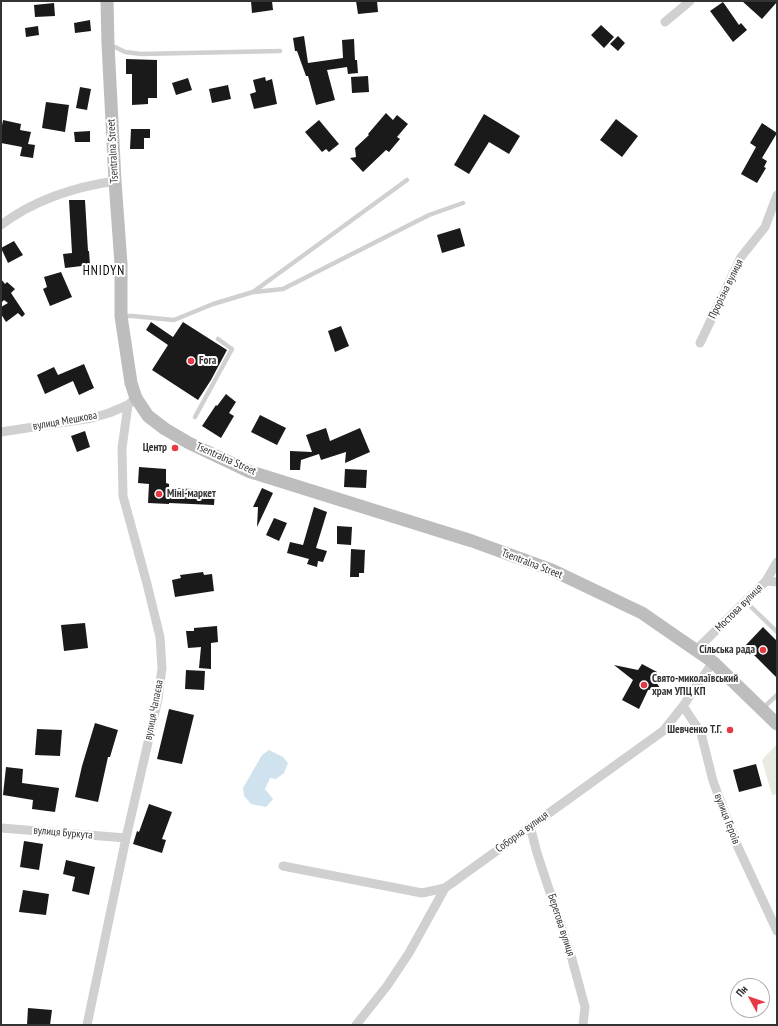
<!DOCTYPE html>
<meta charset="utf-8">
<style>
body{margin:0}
#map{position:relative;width:778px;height:1026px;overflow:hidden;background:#fff;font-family:"PT Sans Narrow",sans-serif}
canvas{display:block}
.frame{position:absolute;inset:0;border:2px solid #333;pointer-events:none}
.north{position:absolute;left:730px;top:978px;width:40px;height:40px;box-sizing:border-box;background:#fff;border:1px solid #adadad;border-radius:50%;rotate:310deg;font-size:11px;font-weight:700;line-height:16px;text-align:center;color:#333}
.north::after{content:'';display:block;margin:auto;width:14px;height:18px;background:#e63946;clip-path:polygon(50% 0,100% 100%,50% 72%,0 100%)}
</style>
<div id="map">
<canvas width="778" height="1026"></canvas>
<div class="frame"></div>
<div class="north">Пн</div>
</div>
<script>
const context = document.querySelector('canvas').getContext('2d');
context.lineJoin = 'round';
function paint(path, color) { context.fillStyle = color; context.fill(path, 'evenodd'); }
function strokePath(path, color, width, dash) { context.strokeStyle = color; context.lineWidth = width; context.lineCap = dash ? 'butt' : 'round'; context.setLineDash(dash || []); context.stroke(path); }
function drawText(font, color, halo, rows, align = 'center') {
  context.font = font + ' "PT Sans Narrow",sans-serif'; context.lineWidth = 4; context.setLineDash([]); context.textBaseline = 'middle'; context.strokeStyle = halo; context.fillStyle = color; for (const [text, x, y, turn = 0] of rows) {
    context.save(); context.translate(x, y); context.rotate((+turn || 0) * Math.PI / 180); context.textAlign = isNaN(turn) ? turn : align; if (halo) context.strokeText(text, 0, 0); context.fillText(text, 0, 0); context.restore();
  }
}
const green = new Path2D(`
 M777,744v50l-5,1 -10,-35z`);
const water = new Path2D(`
 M269,750l14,7 5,6 -4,10 -8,6 -6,-1 -5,11 8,10 -7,8 -15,-3 -7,-8 -1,-8 19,-33z`);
const building = new Path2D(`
 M251,1h21l1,9 -21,3z
 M356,1h21l1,11 -20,2z
 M742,1h35v1l-15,17z
 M723,2l16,23 2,-2 6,7 -14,12 -23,-31z
 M54,3l1,13 -20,1 -1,-12z
 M90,20l1,11 -16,2 -1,-10z
 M601,25l13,12 -10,11 -13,-13z
 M38,26l1,9 -13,2 -1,-9z
 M304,36l4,27 35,-5 -1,-18 12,-1 1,21h2l1,13 -10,1 -1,-7 -20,3 8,30 -19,5 -8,-29h-2l-9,-25h-2l-2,-13z
 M618,36l7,7 -7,8 -8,-7z
 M126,59l31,1v38h-9v6l-16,1v-31h-6z
 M368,76l1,16 -17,1 -1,-16z
 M265,77l1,4 6,-2 5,25 -23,5 -4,-15 6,-2 -3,-12z
 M188,78l4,12 -16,5 -4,-12z
 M228,85l3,14 -19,4 -3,-14z
 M80,87l11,2 -4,21 -11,-2z
 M46,102l23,3 -4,27 -23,-4z
 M386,113l7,7 4,-5 11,9 -11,13 3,2 -11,13 -3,-2 -23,22 -13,-14 6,-1 -1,-9 14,-13 -1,-1z
 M484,114l36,22 -11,18 -20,-12 -20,32 -15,-9z
 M616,119l22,17 -16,21 -22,-17z
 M3,120l18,4 -1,6 11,2 -3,12 7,1 -2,13 -13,-2 2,-9 -21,-4v-12z
 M319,120l20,24 -10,8 -3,-3 -4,3 -17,-20z
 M762,123l15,10 -15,25 5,3 -3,6 2,1 -9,15 -16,-9 15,-27 -6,-4z
 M131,129h19v9h-6v11h-14z
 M90,131v11h-15l-1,-10z
 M69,200h16l3,51h1l1,14 -25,3 -2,-14 9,-1z
 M460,228l5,18 -23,7 -5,-18z
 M14,241l9,14 -15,8 -7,-15z
 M61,272l11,25 -22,9 -7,-17 4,-2 -3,-10z
 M1,279l4,5 2,-2 8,7 -4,4 14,21 -3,3 -4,-4 -12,9 -5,-8v-7l7,-4 -4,-3 -3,3z
 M151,322l22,15 10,-15 44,28 -16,30 -13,20 -46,-30 16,-25 -22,-15z
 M341,326l8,20 -14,6 -7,-21z
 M84,364l10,24 -15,7 -6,-14 -28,13 -8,-19 17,-8 4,8z
 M226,394l10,8 -7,11 5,3 -13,22 -19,-12 14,-21 1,1z
 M260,415l26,13 -9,17 -26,-13z
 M326,428l4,13 30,-13 10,24 -25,11 1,-11 -25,8 -2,-6 -18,6 -1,10h-10v-19l22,1 -6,-17z
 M85,431l5,16 -13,5 -6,-16z
 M139,467l27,2v14l3,1v4l46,2 -1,15 -45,-2v1l-21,-1 1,-19 -11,-1z
 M345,469l22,1 -1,18 -22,-1z
 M262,488l11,5 -16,34 1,-20h-5z
 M314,507l13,5 -11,36 11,3 -4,11 -5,-1 -1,6 -10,-3 2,-5 -22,-6 3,-11 13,3z
 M274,518l13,5 -8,18 -13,-6z
 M337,526l15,1 -1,18 -14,-1z
 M351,549l14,1 -1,23h-5v4h-9z
 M203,572l1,3 8,-1 2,17 -39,6 -3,-17 9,-2 -1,-3z
 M85,623l3,25 -24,3 -3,-26z
 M217,626l1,16 -7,1v26l-12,-1 2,-21 -13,1 -2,-17h8v-3z
 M763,627l14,14v37l-32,-32z
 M642,664l15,8 -3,7 6,9 -12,2 -9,19 -17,-9 11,-20 -19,-15 24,5z
 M186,670l19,1 -1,19 -19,-1z
 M169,709l25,6 -12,49 -25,-5z
 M95,723l23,7 -8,27h-2l-10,45 -23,-5 7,-31z
 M37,729l25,1 -2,26 -25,-1z
 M756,764l6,22 -23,6 -6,-22z
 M6,767l17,2 -1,14 37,5 -4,24 -23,-3 1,-9 -30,-5z
 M149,804l23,8 -10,27 4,1 -4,13 -29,-9 4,-13 2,1z
 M24,841l19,3 -4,26 -19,-3z
 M66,860l29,7 -6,28 -17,-4 3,-14 -12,-3z
 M23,890l26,4 -3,21 -27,-3z
 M28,1008l24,2 -2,15h-23z`);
const lane = new Path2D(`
 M109,44l16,8 16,2 139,-3
 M255,292l28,-3 146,-74 34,-12
 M122,316h10l42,4 39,-16 40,-12 154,-112
 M195,417l37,-68 -14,-10
 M745,601l32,31
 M762,709l15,-14`);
const street = new Path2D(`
 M665,22l25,-21
 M1,225c33,-25 73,-38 114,-44
 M700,343l41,-86 24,-30 12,-32
 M1,432l91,-14 17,-5 19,-8
 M766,581l11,1
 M696,650l70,-69 11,-19
 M683,706l18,27 12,48 24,64 40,86
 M530,826l7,27 35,106 13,48 -2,18
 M1,828l125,10
 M283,866l139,27 23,-5
 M87,1025l39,-187 32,-139 4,-31 -2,-31 -13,-53 -24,-88 -1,-48 6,-43 8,-7
 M356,1025l31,-39 22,-33 36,-65 218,-157 20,-25 30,-44`);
const secondary = new Path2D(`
 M107,1l1,43 7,137 6,83v52l10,67 5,15 12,18 17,13 24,14 59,28 224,70 80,29 90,43 71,49 64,62`);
const markers = [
 [191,361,4,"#e63946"],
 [175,448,4,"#e63946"],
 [159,494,4,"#e63946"],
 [763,650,4,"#e63946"],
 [644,685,4,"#e63946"],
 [730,730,4,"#e63946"]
];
const streetNames = [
 ["Tsentralna Street",113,151,-93],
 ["Прорізна вулиця",726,289,-64],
 ["вулиця Мешкова",65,421,-10],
 ["Tsentralna Street",226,459,24],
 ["Tsentralna Street",532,564,21],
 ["Мостова вулиця",739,608,-45],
 ["вулиця Чапаєва",154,710,-79],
 ["вулиця Героїв",727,819,69],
 ["Соборна вулиця",522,832,-36],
 ["вулиця Буркута",63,833,5],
 ["Берегова вулиця",561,925,72]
];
const poiNames = [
 ["Fora",199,361],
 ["Центр",167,448,"right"],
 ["Міні-маркет",167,494],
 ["Сільська рада",755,650,"right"],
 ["Свято-миколаївський",652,679],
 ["храм УПЦ КП",652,692],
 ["Шевченко Т.Г.",722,730,"right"]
];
const quarterNames = [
 ["HNIDYN",104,271]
];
paint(green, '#e6ecdf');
paint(water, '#cfe2ee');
paint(building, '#1a1a1a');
strokePath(lane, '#d0d0d0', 4.5);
strokePath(street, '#d0d0d0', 9);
strokePath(secondary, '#bdbdbd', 13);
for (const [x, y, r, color] of markers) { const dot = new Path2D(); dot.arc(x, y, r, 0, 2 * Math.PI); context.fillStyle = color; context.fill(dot); strokePath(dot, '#fff', 1.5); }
drawText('11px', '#333', '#fff', streetNames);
drawText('bold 11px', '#333', '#fff', poiNames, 'left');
context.letterSpacing = '1px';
drawText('13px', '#000', '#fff', quarterNames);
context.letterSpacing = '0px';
</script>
